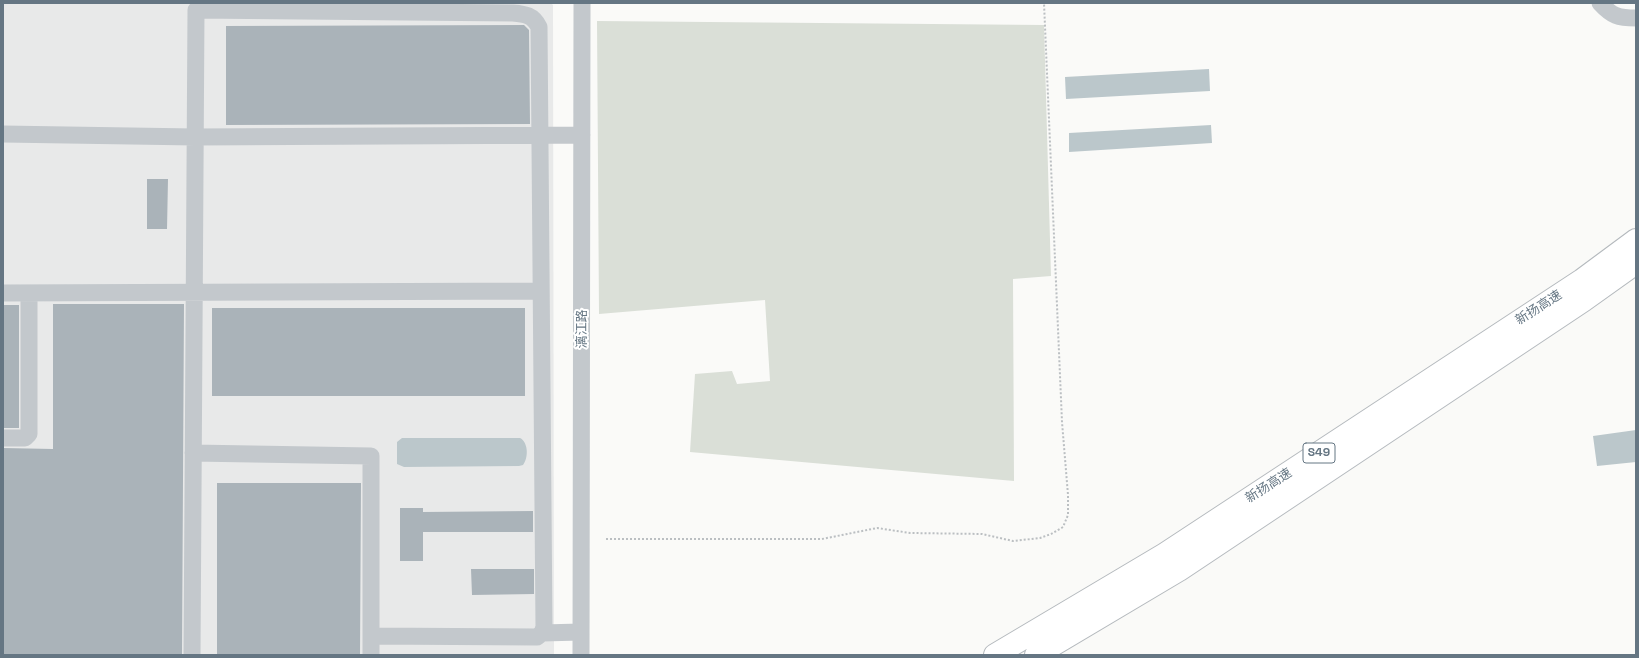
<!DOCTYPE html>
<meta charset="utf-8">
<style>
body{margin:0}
#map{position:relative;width:1639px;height:658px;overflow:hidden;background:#fafaf8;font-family:"Space Grotesk",sans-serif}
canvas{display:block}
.frame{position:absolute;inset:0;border:4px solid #657683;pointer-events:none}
</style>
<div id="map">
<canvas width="1639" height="658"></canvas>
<div class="frame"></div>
</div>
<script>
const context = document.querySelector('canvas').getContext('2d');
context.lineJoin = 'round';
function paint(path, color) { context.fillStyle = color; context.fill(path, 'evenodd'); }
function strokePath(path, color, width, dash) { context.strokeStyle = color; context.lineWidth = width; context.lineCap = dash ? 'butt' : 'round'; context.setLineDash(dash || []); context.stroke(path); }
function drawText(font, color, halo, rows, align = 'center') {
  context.font = font + ' "Space Grotesk","Noto Sans SC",sans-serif'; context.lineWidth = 4; context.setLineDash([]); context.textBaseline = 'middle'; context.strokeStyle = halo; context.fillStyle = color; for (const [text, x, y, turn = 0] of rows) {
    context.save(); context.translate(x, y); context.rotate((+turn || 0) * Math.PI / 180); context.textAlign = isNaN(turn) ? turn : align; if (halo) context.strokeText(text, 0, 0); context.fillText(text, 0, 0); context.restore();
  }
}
const built = new Path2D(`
 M3,3h548l2,2 1,650h-551z`);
const green = new Path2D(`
 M597,21l447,4 7,251 -38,3 1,202 -324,-29 5,-78 37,-3 5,13 33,-3 -5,-81 -166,14z`);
const water = new Path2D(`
 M1209,69l1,22 -144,8 -1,-22z
 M1211,125l1,18 -143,9v-19z
 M1636,430v32l-39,4 -4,-30z
 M402,438h118c8,4 9,19 3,27l-4,1 -115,1 -7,-3v-22z`);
const building = new Path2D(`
 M524,25l5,5 1,94 -304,1v-99z
 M147,179h21l-1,50h-20z
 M53,304h131l-2,351h-179v-207l50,1z
 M3,305h16v123h-16z
 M212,308h313v88h-313z
 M217,483h144l-1,172h-143z
 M400,508h23v4l110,-1v21h-110v29h-23z
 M471,569h63v25l-62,1z`);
const path = new Path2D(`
 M606,539h216l55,-11 33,5 72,1 31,7 27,-3 11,-4 12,-7 5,-12v-20l-6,-73 -18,-419`);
const minor = new Path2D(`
 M1600,3c12,13 18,15 36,15
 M3,134l192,3 387,-2
 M3,293l538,-2
 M3,438h22l4,-4v-141
 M193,453l178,3v199
 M542,633l39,-1
 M192,655l4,-645 317,3c12,1 20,2 26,14l5,600 -2,6 -5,4 -166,-1
 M581,655l1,-652`);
const highway = new Path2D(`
 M995,655l170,-101 417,-274 54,-40
 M1036,655l143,-85 405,-270 52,-37`);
const shields = [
 [1319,453,32]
];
const shieldNames = [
 ["S49",1319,453]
];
const streetNames = [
 ["新扬高速",1539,308,-33],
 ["漓江路",582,329,-90],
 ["新扬高速",1269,486,-33]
];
paint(built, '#e8e9e9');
paint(green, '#dadfd7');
paint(water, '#bbc7cb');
paint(building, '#aab3b9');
strokePath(highway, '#b4b9bd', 24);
strokePath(path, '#bbbfc2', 2, [2, 2]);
strokePath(minor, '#c3c8cc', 17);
strokePath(highway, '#fff', 22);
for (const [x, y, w] of shields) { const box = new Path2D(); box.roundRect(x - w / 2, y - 10, w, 20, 3); context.fillStyle = '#fff'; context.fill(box); strokePath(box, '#657683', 1); }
drawText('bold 12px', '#657683', null, shieldNames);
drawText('13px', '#657683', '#fff', streetNames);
</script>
